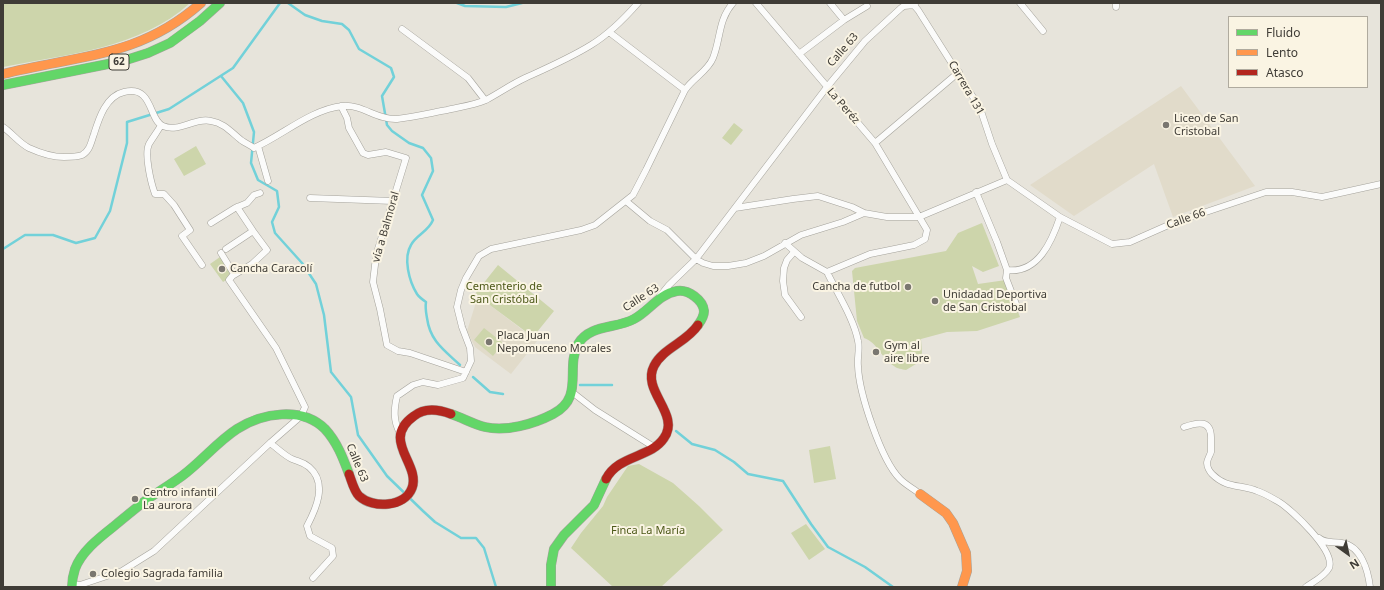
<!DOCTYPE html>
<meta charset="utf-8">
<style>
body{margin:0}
#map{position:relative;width:1384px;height:590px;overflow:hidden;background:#e7e4db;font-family:"Noto Sans",sans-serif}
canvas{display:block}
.frame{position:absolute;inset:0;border:4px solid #3f3c36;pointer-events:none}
.legend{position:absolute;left:1228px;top:16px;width:140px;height:72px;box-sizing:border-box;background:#faf4e3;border:1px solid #afaa9e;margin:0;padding:5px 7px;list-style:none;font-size:12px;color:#3f3c36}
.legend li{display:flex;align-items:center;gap:8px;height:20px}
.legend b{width:20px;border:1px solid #afaa9e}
.north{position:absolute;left:1328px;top:534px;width:40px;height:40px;-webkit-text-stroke:3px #faf4e3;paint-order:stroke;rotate:147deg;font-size:11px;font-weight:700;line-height:16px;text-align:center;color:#3f3c36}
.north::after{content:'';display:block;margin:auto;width:14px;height:18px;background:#3f3c36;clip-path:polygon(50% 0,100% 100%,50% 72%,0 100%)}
</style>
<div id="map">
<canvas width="1384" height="590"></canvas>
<div class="frame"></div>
<ul class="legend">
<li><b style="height:5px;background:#63d668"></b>Fluido</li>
<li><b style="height:5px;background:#ff974d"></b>Lento</li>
<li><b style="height:5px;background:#b3261e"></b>Atasco</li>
</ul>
<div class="north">N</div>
</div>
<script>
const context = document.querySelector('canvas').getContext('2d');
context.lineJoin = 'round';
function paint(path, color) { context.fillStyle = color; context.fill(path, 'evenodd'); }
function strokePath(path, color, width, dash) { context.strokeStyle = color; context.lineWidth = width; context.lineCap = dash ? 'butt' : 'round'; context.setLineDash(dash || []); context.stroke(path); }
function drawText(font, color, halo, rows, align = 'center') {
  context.font = font + ' "Noto Sans",sans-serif'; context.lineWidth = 4; context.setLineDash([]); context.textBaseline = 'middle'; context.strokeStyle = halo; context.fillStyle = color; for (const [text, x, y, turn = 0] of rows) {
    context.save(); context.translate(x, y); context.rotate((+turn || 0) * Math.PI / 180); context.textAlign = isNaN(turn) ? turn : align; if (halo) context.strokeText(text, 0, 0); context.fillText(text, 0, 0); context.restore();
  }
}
const built = new Path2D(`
 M1181,86l74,100 -82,31 -19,-53 -80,52 -44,-31z
 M478,296l59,45 -26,33 -36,-27 -8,-16z`);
const green = new Path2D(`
 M3,3h187c-50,46 -124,51 -187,64z
 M734,123l9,7 -12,15 -9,-7z
 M196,146l10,18 -22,12 -10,-17z
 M982,223l17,43 -16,6 -11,-6 6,18 28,-4 14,37 -43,14 -30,1 -26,7 1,14 -6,11 -10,6c-4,-1 -9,-1 -12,-4 -13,-8 -16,-23 -30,-28l-7,-17 -5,-50 3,-3 91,-17 12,-18z
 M220,257l14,18 -11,7 -13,-18z
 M498,265l56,46 -21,26 -58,-43z
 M484,328l19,15 -10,13 -19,-16z
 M830,446l6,33 -22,4 -5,-33z
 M639,464l34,19 26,23 24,24 -62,57h-48l-42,-39 10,-15 22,-27 4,-9 21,-31z
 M806,524l19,25 -16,11 -18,-27z`);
const stream = new Path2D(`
 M288,3l17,12 17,6 20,3 7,6 10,19 32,19 3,9 -12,19 5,29 5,6 17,12 14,5 8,10 2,13 -11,24 11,25c-5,12 -17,15 -22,25 -8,13 -2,36 6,49 2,3 6,6 9,8 -1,6 0,10 1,16 3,23 17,32 33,47
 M457,3l8,3 41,1 16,-4
 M221,76l22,27 11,29 -3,31 7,17 19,11 2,16 -7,15 3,11 27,30 14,21 8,31 7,57 20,25 7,38 29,41 36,35 12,11 26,16h15l8,10 12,39
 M3,249l22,-14h28l23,8 19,-5 15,-27 17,-68v-21l42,-13 64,-41 47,-65
 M473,377l17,15 13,2
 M580,385h32
 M676,431l16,13 23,6 19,12 14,12 35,7 28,43 17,23 37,20 28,20`);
const street = new Path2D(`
 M756,3l119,140 52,87 -2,9 -11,6 -44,9 -43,18c10,21 27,47 31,69 2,8 -1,17 0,25 1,27 23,94 42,113 6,6 14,10 20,15
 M830,3l14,17
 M912,3l6,7 62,98 12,36 15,36 53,37 52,27 18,-2 43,-19 93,-31h26l30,5 59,-13
 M1020,3l23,28
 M1116,3v4
 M402,29l66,49 17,22
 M609,32l76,58
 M799,54l45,-34 23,-14
 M341,106l6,12 2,10 14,25 5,2 18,-3 20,6 -28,91 -3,16 -2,17 7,27 7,36 11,6 12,2 56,19
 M161,125c-3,6 -8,12 -12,19 -5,10 2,39 6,50h9l10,11 16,25 -8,6 20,29
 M3,127c9,6 16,16 26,21 11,5 23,9 35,9 6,0 13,0 18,-2 8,-4 9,-13 12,-21 5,-16 12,-38 30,-42 30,-7 24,28 39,34 16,7 32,-9 48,-5 13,2 20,11 30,19 4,3 9,5 13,8 29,-13 56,-38 88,-42 20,-2 35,14 55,13 17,-2 34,-6 50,-9 13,-3 27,-5 39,-10 13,-7 26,-16 39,-22 22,-10 45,-20 66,-33 18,-11 33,-26 47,-42
 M875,143l84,-71
 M258,146l10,35
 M976,192l21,50 10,28 -1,8 12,31
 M310,198l83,3
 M626,201l24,20 17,9 29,29 7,4 10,3h15l18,-3 18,-7 37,-21 42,-13 21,-9
 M735,208l58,-9 25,-3 34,11 12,6 23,4h32l88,-37
 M211,223l24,-15 12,-5 7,-8 6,-2
 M785,243l17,15 25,14
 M226,249l27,-18 -16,-24
 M794,252l-7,8 -3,8 -1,13 2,14 16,22
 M1007,270c31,4 45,-29 53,-53
 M234,275l18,-11 15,-14 -14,-19
 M660,296l9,-11 27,-26 131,-172 38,-46 36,-33 3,-2 11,-1
 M572,392l23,18 59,37
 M1184,427c14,-5 28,-8 27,13 0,4 0,8 0,12 -1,3 -4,8 -4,11 0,4 3,9 5,11 15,15 28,10 45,17 7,2 15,7 22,11 13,8 57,49 50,66 -4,8 -16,14 -23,19
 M400,433c-7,-12 -6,-24 -3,-37l16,-11 10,-3 15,3 25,-7 8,-17 -1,-13 -8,-21 -5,-20 4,-17 5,-12 13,-22 12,-7 90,-19 14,-5 38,-30 13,-25 39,-80c8,-12 23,-19 28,-32 8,-20 5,-38 20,-55
 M270,443c7,5 15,13 22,16 7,3 11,3 17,8 19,16 7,42 -2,59l3,10 22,12 1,8 -20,22
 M1319,538c7,6 14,3 23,5 19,3 26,27 28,44
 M72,584l8,1 42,-14 32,-20 116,-108 31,-27 4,-9 -29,-59 -47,-68 5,-6 -13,-21`);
const fast = new Path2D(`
 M3,85l120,-24 25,-8 22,-10 30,-22 20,-18
 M451,414c12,4 22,10 34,13 21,5 49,-3 68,-13 32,-17 12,-45 25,-70 12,-20 38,-15 56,-25 15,-8 25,-25 43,-28 11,-2 26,9 27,20 0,6 -3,10 -6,14
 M72,587c0,-6 1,-12 3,-18 6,-17 24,-31 38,-42 12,-10 24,-20 36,-29 11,-7 22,-14 33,-22 19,-14 35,-34 55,-47 25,-16 65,-23 88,0 12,13 18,29 24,45
 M551,587v-22l3,-16 10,-14 30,-30 12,-26`);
const slow = new Path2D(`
 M3,74c75,-19 136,-16 198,-71
 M920,494l26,19 7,10 13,30 1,18 -5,16`);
const jam = new Path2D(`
 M349,474c3,8 5,17 10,22 14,13 46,11 53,-8 9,-24 -32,-48 2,-72 11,-9 24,-7 37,-2
 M606,479c12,-24 45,-21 58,-41 17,-24 -23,-47 -10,-72 9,-18 33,-24 44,-41`);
const markers = [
 [1166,125,4,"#7a7770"],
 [222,269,4,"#7a7770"],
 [908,287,4,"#7a7770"],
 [935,301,4,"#7a7770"],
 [489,342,4,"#7a7770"],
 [876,352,4,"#7a7770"],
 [135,499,4,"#7a7770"],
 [93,574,4,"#7a7770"]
];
const shields = [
 [119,62,20]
];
const shieldNames = [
 ["62",119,62]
];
const streetNames = [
 ["Calle 63",843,50,-49],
 ["Carrera 131",966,88,60],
 ["La Peréz",843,106,49],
 ["Calle 66",1186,219,-20],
 ["vía a Balmoral",386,227,-74],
 ["Calle 63",641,298,-33],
 ["Calle 63",357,463,67]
];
const poiNames = [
 ["Liceo de San",1174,119],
 ["Cristobal",1174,132],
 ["Cancha Caracolí",230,269],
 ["Cancha de futbol",900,287,"right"],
 ["Unidadad Deportiva",943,295],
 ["de San Cristobal",943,308],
 ["Placa Juan",497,336],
 ["Nepomuceno Morales",497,349],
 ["Gym al",884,346],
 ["aire libre",884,359],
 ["Centro infantil",143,493],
 ["La aurora",143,506],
 ["Colegio Sagrada familia",101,574]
];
const parkNames = [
 ["Cementerio de",504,287],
 ["San Cristóbal",504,300],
 ["Finca La María",648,531]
];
paint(built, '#e1dbca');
paint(green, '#cdd5ab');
strokePath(stream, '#72d1d9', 2.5);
strokePath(street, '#a4a29b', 7);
strokePath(fast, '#a4a29b', 10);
strokePath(slow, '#a4a29b', 10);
strokePath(jam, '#a4a29b', 10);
strokePath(street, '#fbfbfa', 6);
strokePath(fast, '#63d668', 9);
strokePath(slow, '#ff974d', 9);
strokePath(jam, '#b3261e', 9);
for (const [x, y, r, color] of markers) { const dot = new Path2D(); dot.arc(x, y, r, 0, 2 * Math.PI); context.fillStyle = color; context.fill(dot); strokePath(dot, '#faf4e3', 1.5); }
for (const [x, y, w] of shields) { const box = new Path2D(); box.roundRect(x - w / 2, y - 8, w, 16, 3); context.fillStyle = '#faf4e3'; context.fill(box); strokePath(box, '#3f3c36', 1); }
drawText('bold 10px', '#3f3c36', null, shieldNames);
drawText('11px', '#3f3c36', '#faf4e3', streetNames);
drawText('11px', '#3f3c36', '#faf4e3', poiNames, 'left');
drawText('11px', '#4d5919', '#faf4e3', parkNames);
</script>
